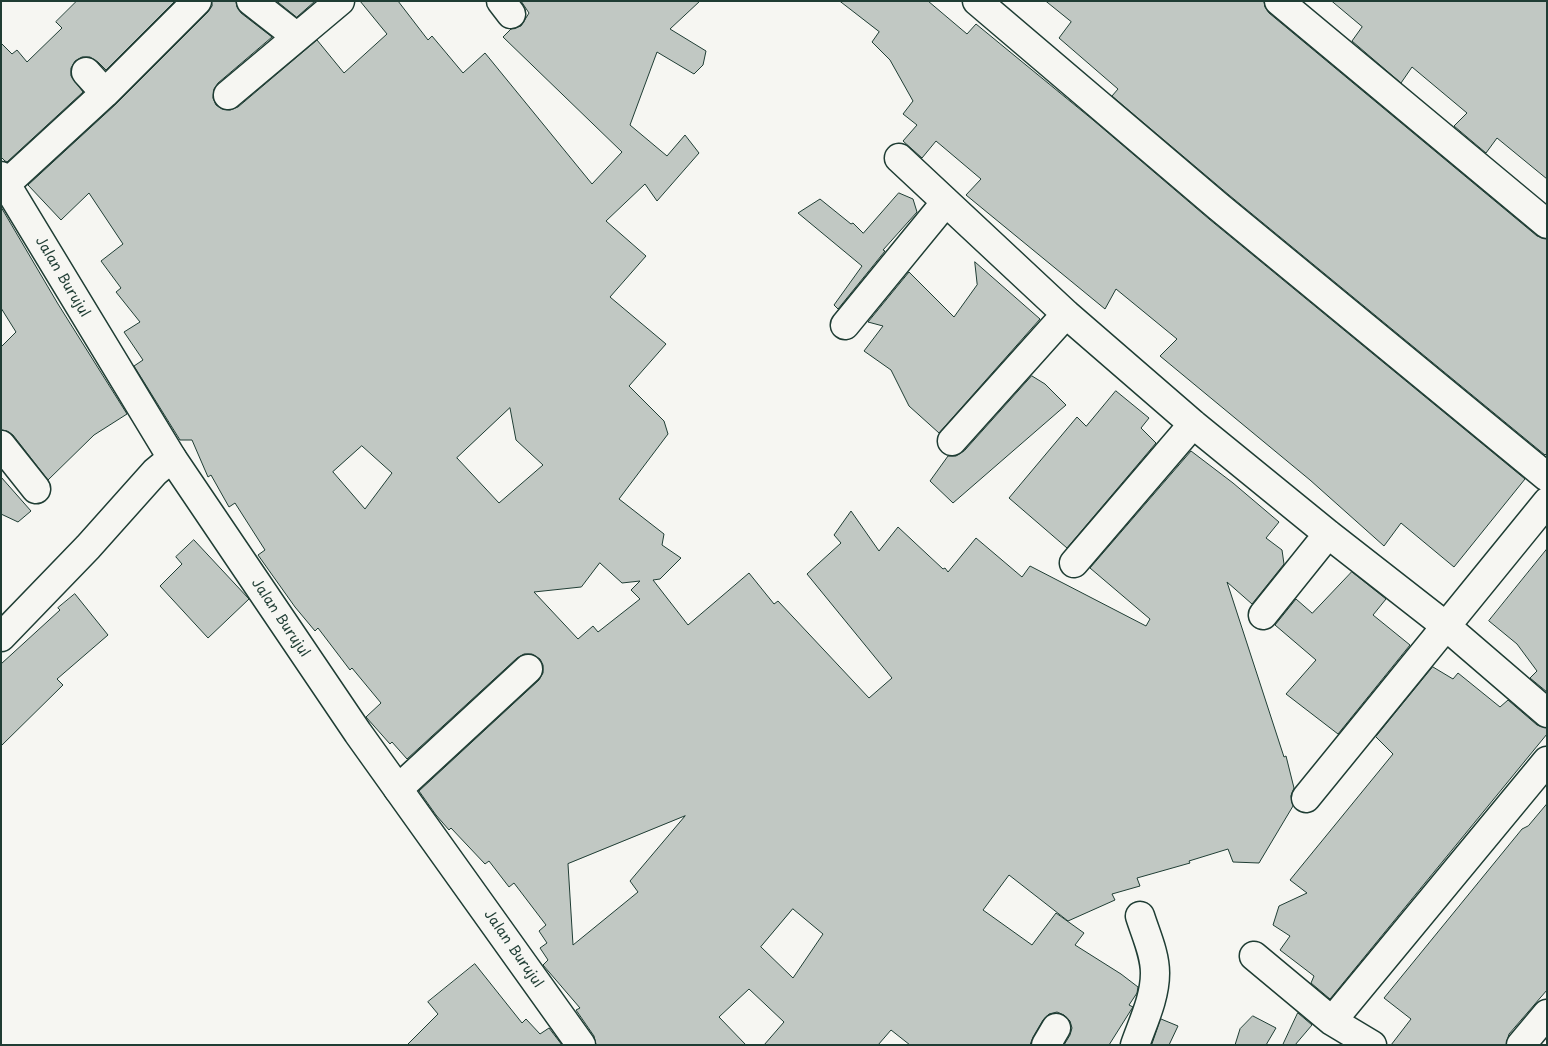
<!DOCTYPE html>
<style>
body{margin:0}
#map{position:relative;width:1548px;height:1046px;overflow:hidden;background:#f6f6f2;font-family:"Playpen Sans",sans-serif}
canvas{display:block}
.frame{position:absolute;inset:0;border:2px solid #1f3d34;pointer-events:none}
</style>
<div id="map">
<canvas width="1548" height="1046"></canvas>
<div class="frame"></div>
</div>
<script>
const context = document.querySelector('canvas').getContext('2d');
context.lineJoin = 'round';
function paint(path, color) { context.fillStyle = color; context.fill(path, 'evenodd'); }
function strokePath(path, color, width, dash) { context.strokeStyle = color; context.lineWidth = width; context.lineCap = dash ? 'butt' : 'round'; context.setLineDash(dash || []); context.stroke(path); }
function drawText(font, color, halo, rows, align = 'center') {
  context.font = font + ' "Playpen Sans",sans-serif'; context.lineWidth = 5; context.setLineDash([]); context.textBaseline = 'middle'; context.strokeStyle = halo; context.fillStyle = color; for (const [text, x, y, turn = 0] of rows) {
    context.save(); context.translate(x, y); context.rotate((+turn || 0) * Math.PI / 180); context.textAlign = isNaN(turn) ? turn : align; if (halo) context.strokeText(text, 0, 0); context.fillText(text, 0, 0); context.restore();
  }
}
const building = new Path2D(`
 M77,1h98l-69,69 -8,-8 -8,-5h-8l-7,4 -4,7v8l12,16 -76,70 -2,-1 -4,-4v-114l11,11 5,-4 10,12 35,-34 -6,-6z
 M212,1h24l1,6 4,6 31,24 -54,46 -4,6 -1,9 3,7 6,4 8,1 8,-3 79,-67 27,33 43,-39 -27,-33h38l30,39 4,-4 31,37 22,-20 107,131 30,-32 -119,-115 8,-8 10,-3 8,-13 -8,-12h179l-30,28 36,22 -3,14 -9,9 -37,-22 -27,73 37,31 18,-21 14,18 -42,48 -12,-17 -39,37 40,35 -36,41 56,47 -37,42 35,35 4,13 -49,65 45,35 -2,11 19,13 -21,21 -7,1 35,45 61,-52 25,31 4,-3 91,97 23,-20 -85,-104 34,-31 -7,-8 17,-24 28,40 19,-24 45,42 2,-1 3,4 28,-34 46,39 8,-11 116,60 4,-7 -60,-51 101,-117 42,32 46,39 -13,16 16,12 2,14 -32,40 -25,-22 57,175 2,-1 8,32 -3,8 2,10 -34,57 -26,-1 -5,-13 -39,12 1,2 -53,15 3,8 -28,8 3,6 -47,21 -59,-46 -26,35 49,35 24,-32 28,20 -9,12 46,29 17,13 -1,6 -8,12 4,2 -2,3 -22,35h-45l6,-10 2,-7 -2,-7 -6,-6 -7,-3 -8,2 -6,6 -10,17 -3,8h-120l-19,-15 -13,15h-114l20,-23 -35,-33 -30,28 27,28h-150l-2,-9 -18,-26 4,-2 -37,-43 5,-5 -8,-12 7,-5 -8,-12 7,-6 -32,-42 -5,4 -20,-26 -4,3 -34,-36 -2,2 -13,-15 -17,-24 120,-111 4,-7v-8l-3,-6 -8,-5h-8l-7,4 -110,101 -15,-17 -2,2 -24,-27 15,-14 -29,-35 -2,2 -32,-42 -3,3 -20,-24 -37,-52 7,-5 -30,-47 -6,4 -18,-32 -3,2 -16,-37h-12l-46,-74 9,-6 -19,-28 16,-10 -24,-30 5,-4 -20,-27 22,-17 -34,-51 -28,27 -33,-35 88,-81 92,-92 4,-6zM510,408l6,32 27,25 -44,38 -42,-45zM362,446l30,27 -27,36 -32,-37zM600,563l22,20 18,-2 -9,9 9,9 -42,33 -5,-6 -15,13 -44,-47 47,-5zM685,816l-55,65 8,11 -65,53 -5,-81zM793,909l30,25 -30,44 -32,-31z
 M277,1h38l-18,16z
 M840,1h88l39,33 9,-10 117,96 116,99 316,260 -71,88 -53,-44 -17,23 -74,-66 -150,-124 17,-17 -61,-50 -11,20 -139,-114 15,-16 -45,-38 -14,17 -19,-17 14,-16 -14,-11 10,-13 -23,-41 -18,-18 7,-10z
 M1046,1h218l1,6 4,6 268,223 10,3v214l-2,2 -316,-260 -117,-99 6,-7 -59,-51 12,-16z
 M1332,1h215v178l-50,-41 -11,15 -32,-27 13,-13 -55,-46 -11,16 -49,-42 10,-14z
 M899,193l14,6 4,13 -34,38 2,1 -47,58 -4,-4 28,-39 -64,-53 22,-14 31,25 2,-1 10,10z
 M1,207l57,97 69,110 -33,21 -46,45 -35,-45 -6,-4 -6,-1v-83l15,-15 -15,-24z
 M975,262l65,57 -101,114 -30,-27 -18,-36 -27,-19 19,-25 -15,-4 41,-50 45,45 23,-32z
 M1032,376l13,8 21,21 -113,98 -23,-22 18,-25h8l8,-5z
 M1116,391l33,27 -8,10 15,15 -89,105 -58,-50 68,-81 9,9z
 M1,477l30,34 -13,11 -17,-8z
 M194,540l55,59 -41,39 -48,-52 22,-22 -6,-7z
 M1547,549v143l-17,-14 7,-7 -20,-27 -28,-23z
 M1352,572l34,27 -13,16 37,30 -72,89 -52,-40 30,-34 -41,-35 21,-26 16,14z
 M75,594l33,41 -51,44 6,6 -62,61v-82l59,-54 -2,-2z
 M1433,667l20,12 5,-6 42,34 8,-7 29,25 10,3v6l-217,265 -19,-16 3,-7 -34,-26 10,-14 -17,-11 6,-19 28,-13 -17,-13 103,-126 -17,-17z
 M1547,804v186l-38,44 -3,11h-115l20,-26 -27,-21 138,-169 6,-3z
 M475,964l47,59 4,-4 14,15 9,-6 13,17h-155l31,-31 -10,-12z
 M1298,1013l14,12 -17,20h-12z
 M1253,1016l23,12 -10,17h-31l5,-16z
 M1161,1019l17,7 -9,19h-17z`);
const minor = new Path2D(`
 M251,1l46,36
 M501,1l10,13
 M977,1l242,206 328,270
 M1279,1l268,223
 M86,72l19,21
 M228,95l112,-94
 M899,158l167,156 127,110 135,110 119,93 100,86
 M6,184l99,-91 92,-92
 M845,325l100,-122
 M952,441l114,-127
 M1,445l35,44
 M1074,563l119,-139
 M1263,615l65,-81
 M1,637l87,-90 67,-75 17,-14
 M398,789l130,-120
 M1306,798l241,-296
 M1254,956l78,65 40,24
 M1332,1021l215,-260
 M1046,1045l10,-17
 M1135,1045c8,-23 20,-47 20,-72 0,-19 -9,-38 -15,-57
 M1521,1045l26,-31`);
const tertiary = new Path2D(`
 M1,176l171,282 186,275 223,312`);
const streetNames = [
 ["Jalan Burujul",62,277,59],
 ["Jalan Burujul",280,618,56],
 ["Jalan Burujul",513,949,55]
];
paint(building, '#c1c8c3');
strokePath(building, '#1f3d34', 1);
strokePath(minor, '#1f3d34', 31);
strokePath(tertiary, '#1f3d34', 31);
strokePath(minor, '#f6f6f2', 28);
strokePath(tertiary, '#f6f6f2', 28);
drawText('14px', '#1f3d34', '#f6f6f2', streetNames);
</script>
